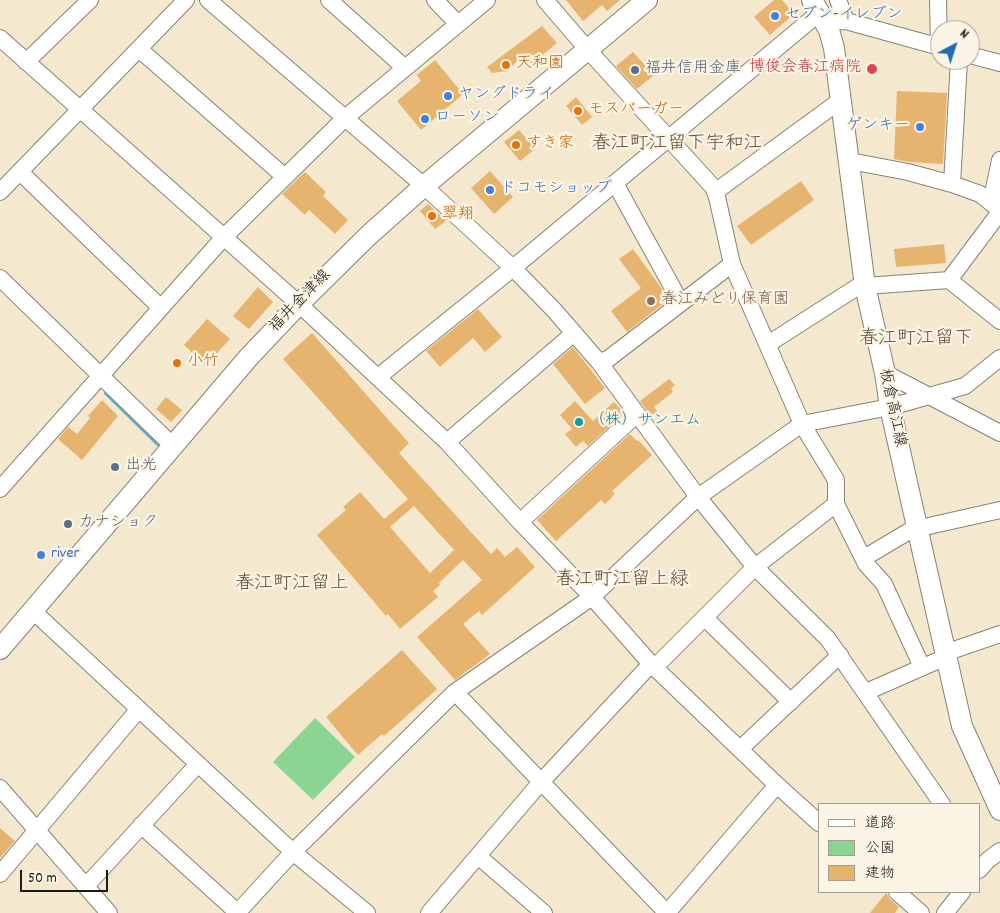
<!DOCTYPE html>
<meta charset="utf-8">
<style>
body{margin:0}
#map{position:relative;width:1000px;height:913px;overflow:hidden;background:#f4e8ce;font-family:Dekko,"Klee One",sans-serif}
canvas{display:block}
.legend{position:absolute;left:818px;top:803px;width:162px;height:90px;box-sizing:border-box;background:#fcf5e5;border:1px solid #a29e95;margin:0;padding:6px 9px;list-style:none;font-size:15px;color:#1c1c1c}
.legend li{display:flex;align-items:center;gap:10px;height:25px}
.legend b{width:25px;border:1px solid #a29e95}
.north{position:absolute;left:930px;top:20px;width:50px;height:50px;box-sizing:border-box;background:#fcf5e5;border:1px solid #a29e95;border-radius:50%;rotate:40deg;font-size:14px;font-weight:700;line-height:20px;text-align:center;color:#1c1c1c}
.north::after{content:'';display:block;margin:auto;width:18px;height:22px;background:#1f6fb2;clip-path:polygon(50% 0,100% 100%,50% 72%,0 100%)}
.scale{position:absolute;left:20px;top:870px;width:88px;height:22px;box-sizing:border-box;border:2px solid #1c1c1c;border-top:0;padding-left:6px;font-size:15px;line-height:18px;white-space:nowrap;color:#1c1c1c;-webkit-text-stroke:4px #fcf5e5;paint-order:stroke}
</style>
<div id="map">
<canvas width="1000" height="913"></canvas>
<ul class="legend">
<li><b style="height:6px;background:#fff"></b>道路</li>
<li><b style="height:14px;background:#8bd592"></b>公園</li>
<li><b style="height:14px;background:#e7b470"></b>建物</li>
</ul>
<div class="north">N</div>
<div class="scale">50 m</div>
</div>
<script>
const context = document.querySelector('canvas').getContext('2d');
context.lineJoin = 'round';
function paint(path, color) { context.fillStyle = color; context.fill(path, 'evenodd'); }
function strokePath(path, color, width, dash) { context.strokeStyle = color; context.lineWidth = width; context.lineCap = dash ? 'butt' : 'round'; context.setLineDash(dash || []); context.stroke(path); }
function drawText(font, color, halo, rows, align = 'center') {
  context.font = font + ' Dekko,"Klee One",sans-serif'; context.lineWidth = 4.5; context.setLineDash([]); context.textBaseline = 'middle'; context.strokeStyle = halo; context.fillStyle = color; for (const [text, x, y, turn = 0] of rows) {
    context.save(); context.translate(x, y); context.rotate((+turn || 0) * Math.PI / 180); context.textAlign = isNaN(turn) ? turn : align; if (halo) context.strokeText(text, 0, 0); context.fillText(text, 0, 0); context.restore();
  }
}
const green = new Path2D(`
 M315,718l40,39 -42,43 -40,-38z`);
const stream = new Path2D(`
 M106,393l52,51`);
const building = new Path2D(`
 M566,0h54l-13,11 -5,-6 -19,16z
 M774,0h8l12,14 -24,21 -16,-18z
 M542,26l15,17 -16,13 -1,8 -23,-3 -10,10 -15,2 -5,-6z
 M633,52l21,23 -17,14 -21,-23z
 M435,60l28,34 -42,36 -24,-29 24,-20 -4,-6z
 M897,91l50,2 -4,71 -33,-2 -16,-3z
 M576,97l16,20 -10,8 -16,-19z
 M519,130l16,19 -15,12 -16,-19z
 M490,171l23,26 -19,17 -23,-26z
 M305,172l21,20 -3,4 25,24 -13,14 -26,-24 -4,5 -23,-21z
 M801,181l13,19 -63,45 -14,-19z
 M428,204l18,17 -11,8 -15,-18z
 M944,244l2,19 -50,4 -2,-18z
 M633,249l27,37 8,14 -41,32 -16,-21 30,-23 -22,-29z
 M258,287l15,15 -24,27 -16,-13z
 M478,309l24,28 -17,15 -12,-14 -33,29 -14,-16z
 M207,319l23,20 -24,26 -22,-20z
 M312,333l97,110 -10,10 92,101 6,-6 8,9 12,-10 18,20 -53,48 -3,-4 -16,13 27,30 -35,26 -38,-43 65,-57 -19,-20 -24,23 1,2 -7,6 5,6 -38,32 -12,-15 -2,2 -69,-81 29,-25 -3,-3 17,-15 24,27 24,-20 -125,-140zM414,506l40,44 -24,23 -40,-46z
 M573,347l32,41 -20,16 -32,-40z
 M669,379l6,6 -4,4 2,3 -19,15 3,4 -6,5 -11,-15z
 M166,397l16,13 -11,12 -15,-13z
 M102,400l16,16 -36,44 -24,-21 10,-12 9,7 13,-16 -2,-2z
 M575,401l18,20 21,-19 10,11 -36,33 -5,-5 -7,6 -11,-13 7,-5 -12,-14z
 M630,434l7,7 1,-1 14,15 -40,36 3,3 -10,10 -4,-4 -45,41 -19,-21z
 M402,650l35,39 -53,47 -2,-2 -24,21 -32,-38z
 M0,828l15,13 -15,17z
 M886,893l4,6 9,8 -4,6h-25z`);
const minor = new Path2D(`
 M208,0l216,186 89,82 41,42 45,52 99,135 57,70 73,72 114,165
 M329,0l76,68
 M435,0l23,24
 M545,0l43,50 125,137 4,10 15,67 70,160 34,56v24l30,60 18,20 38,83
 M838,0l8,21
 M938,0l1,47
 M824,22l22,-1 94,26
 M0,38l299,266 148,138 73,80 72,75 59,67 126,121 42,38
 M139,49l146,128
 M970,55l30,8
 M26,62l64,-62
 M850,161l58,11 44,12 28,10 20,16
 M20,172l141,136
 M615,183l66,120
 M952,184l7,-124
 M0,192l186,-192
 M715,192l126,-92
 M991,203l9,-43
 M0,278l173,168
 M949,280l51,-68
 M865,286l84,-6 51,41
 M768,344l97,-62
 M599,362l9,-3 124,-95
 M885,373l115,60
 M378,377l135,-109 306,-255
 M447,442l127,-109
 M0,489l224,-252 121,-119 142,-118
 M520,522l117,-108
 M864,558l47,-28 89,-20
 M33,611l260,241 74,61
 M705,618l86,84
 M945,653l55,-19
 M654,668l101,-101 81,-63
 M455,692l212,221
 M866,692l80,-35
 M740,749l100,-94
 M0,788l109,125
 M141,825l96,87
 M478,856l66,57
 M979,870l9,-10 12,-9
 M0,874l139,-165
 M86,886l112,-122
 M897,892l24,21
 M237,913l56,-61 162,-160 137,-95 106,-100 104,-73 88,-17 75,-21 35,-28
 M429,913l112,-131 110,-118
 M667,913l110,-128
 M945,913l17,-21`);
const major = new Path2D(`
 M812,0l17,30 5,18 31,238 20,87 5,34 72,319 38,84
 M0,649l248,-291 51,-54 70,-69 55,-49 223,-186`);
const markers = [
 [775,16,5,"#3f7fe0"],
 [506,65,5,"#e8710a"],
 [872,69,6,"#e0444e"],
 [635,70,5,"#5c6f8a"],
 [448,96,5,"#3f7fe0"],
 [578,111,5,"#e8710a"],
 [425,119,5,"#3f7fe0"],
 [920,127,5,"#3f7fe0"],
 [516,145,5,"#e8710a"],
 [490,190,5,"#3f7fe0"],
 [432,216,5,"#e8710a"],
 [651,301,5,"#8d6e63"],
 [177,363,5,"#e8710a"],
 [579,422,5,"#0f9aa8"],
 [115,467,5,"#5c6f8a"],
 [68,524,5,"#5c6f8a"],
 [41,555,5,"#3f7fe0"]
];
const shopNames = [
 ["セブン-イレブン",785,16],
 ["ヤングドライ",458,96],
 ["ローソン",435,119],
 ["ゲンキー",910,127,"right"],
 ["ドコモショップ",500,190],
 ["river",51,555]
];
const foodNames = [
 ["天和園",516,65],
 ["モスバーガー",588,111],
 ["すき家",526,145],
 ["翠翔",442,216],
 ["小竹",187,363]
];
const healthNames = [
 ["博俊会春江病院",861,69]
];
const serviceNames = [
 ["福井信用金庫",645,70],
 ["出光",125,467],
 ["カナショク",78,524]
];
const educationNames = [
 ["春江みどり保育園",661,301]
];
const streetNames = [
 ["福井金津線",301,302,-46],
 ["板倉高江線",891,408,78]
];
const cultureNames = [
 ["（株）サンエム",589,422]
];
const quarterNames = [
 ["春江町江留下宇和江",677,145],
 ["春江町江留下",916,340],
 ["春江町江留上緑",622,581],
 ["春江町江留上",292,585]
];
paint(green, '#8bd592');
strokePath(stream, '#54b4d3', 4);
paint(building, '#e7b470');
strokePath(minor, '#888275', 18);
strokePath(major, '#888275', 22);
strokePath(minor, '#fff', 16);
strokePath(major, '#fff', 20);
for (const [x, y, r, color] of markers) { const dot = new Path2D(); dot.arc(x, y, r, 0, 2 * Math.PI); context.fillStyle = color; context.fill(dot); strokePath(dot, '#fcf5e5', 2); }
drawText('16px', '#366cbe', '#fcf5e5', shopNames, 'left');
drawText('16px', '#c56008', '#fcf5e5', foodNames, 'left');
drawText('16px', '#be3a42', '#fcf5e5', healthNames, 'right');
drawText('16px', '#4e5e75', '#fcf5e5', serviceNames, 'left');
drawText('16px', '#785e54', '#fcf5e5', educationNames, 'left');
drawText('16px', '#1c1c1c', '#fcf5e5', streetNames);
drawText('16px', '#0d838f', '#fcf5e5', cultureNames, 'left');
drawText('19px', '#635139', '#fcf5e5', quarterNames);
</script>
